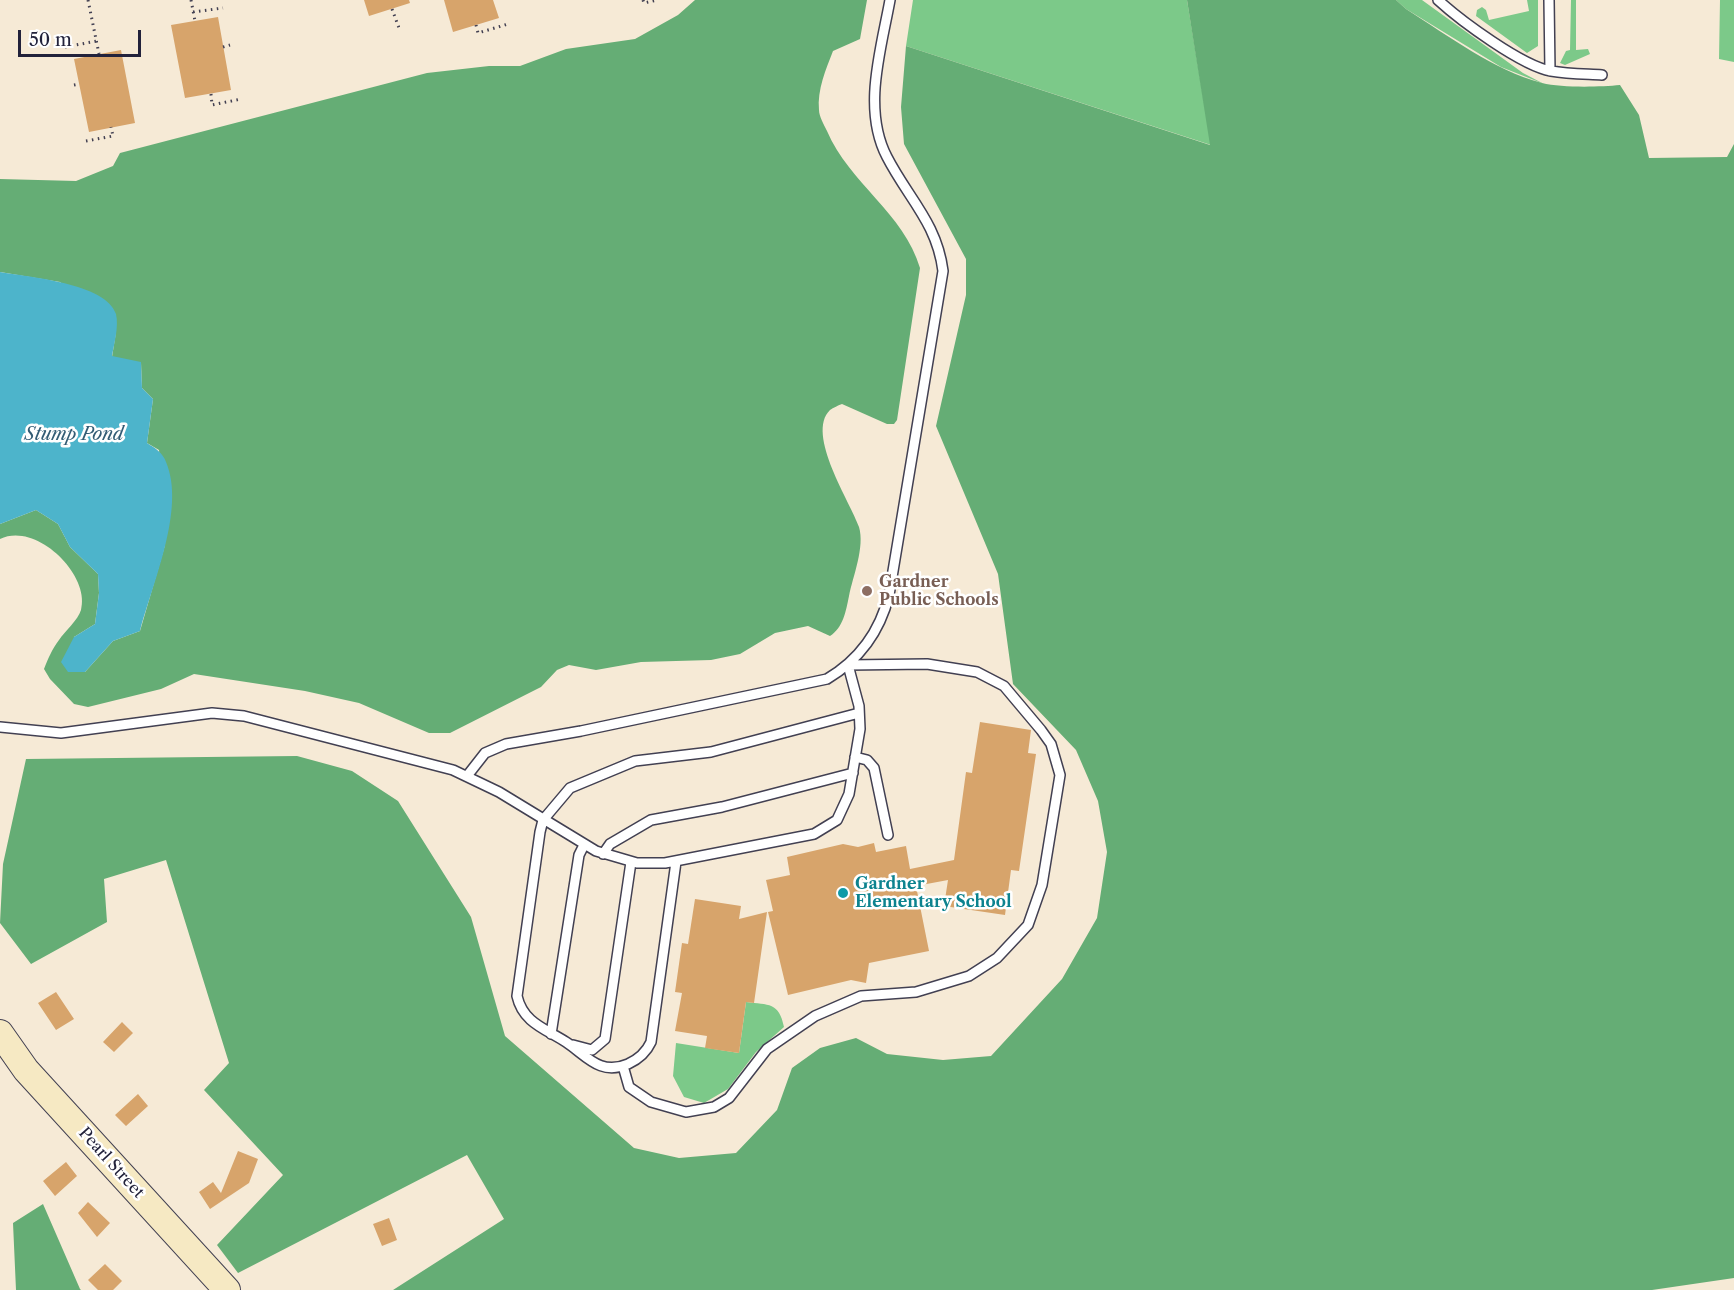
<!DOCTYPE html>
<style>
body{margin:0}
#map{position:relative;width:1734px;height:1290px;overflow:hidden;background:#f6ead6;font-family:"Libre Caslon Text",serif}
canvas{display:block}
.scale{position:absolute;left:18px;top:30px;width:123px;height:27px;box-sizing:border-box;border:3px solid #22223b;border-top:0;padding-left:8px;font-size:18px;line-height:21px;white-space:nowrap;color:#22223b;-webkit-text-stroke:4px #fff;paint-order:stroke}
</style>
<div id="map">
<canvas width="1734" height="1290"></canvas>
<div class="scale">50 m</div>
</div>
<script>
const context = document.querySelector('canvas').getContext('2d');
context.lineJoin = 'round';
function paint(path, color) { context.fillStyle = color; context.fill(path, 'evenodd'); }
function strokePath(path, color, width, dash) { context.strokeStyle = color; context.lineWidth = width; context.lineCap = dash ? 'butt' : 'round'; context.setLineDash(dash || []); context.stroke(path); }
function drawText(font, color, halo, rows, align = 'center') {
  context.font = font + ' "Libre Caslon Text",serif'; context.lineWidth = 5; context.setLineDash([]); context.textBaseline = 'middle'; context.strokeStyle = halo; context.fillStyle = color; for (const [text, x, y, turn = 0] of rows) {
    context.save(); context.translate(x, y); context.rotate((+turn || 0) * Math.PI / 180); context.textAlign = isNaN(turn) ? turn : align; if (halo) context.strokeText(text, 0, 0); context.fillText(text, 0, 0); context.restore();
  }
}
const green = new Path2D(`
 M913,0h274l24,145 -305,-99z
 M1396,0h26l101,73 21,11 -43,-17 -95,-58z
 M1527,0h11v46l-11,7 -51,-37 1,-6 5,-3 4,3 3,10 40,-9z
 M1571,0h5v50l12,-1 2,5 -25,11 -5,-2 6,-12 4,-1z
 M1720,0h14v62l-15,-3z
 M746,1002c23,3 33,0 38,25l-28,25 -28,37 -24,14 -20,-6 -11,-21 3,-33 63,10z`);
const forest = new Path2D(`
 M695,0h172l-7,39 -27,12c-7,18 -16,39 -14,59 0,6 5,15 8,21 22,52 77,82 93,137l-23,152 -3,4h-7l-45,-20c-3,1 -9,4 -12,6 -25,24 21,93 29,117 6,20 -6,49 -10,69 -3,15 -6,32 -19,40l-22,-10 -33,7 -35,21 -29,6 -70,2 -45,8 -27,-5 -12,5 -16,17 -91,46h-21l-70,-30 -54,-12 -111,-17 -33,15 -73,18 -14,-3 -24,-25 -6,-10c4,-10 8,-20 15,-29 6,-9 19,-20 22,-30 10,-35 -45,-89 -81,-71v-15l36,-14 22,14 12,23 28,27 1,19 -4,31 -21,13 11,35 28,-31 27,-10 25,-86 -6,-95 -12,-7 6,-44 -11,-11 -1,-25 -29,-6 4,-25 -56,-50 -60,-10v-93l76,2 37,-15 7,-13 307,-80 62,-7h31l46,-17 69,-10 43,-24z
 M1187,0h209l10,9c43,27 87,61 136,74 20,5 58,4 78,2l19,30 10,43 78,-1 7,-13v1134l-82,12h-1259l111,-71 -37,-64 -229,118 -21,-28 66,-70 -79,-85 25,-27 -63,-203 -62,19 3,43 -76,42 -31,-41 3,-59 23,-105 271,-3 55,15 46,30 73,116 34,119 129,112 45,10 57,-5 41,-43 15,-42 28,-20 36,-10 31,16 56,6 48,-4 71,-77 35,-61 10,-66 -9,-51 -22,-51 -63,-66 -15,-110 -62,-148 30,-131v-36l-62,-115 -3,-37 5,-61 304,99z
 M43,1204l37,85 1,1h-65l-3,-67z`);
const water = new Path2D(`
 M0,272c28,5 106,11 116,42 3,13 -2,30 -4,42l29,6 1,26 11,11 -6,44c8,5 16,10 19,19 20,47 -14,122 -26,169l-27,10 -28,31h-17l-7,-10 13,-25 21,-13 4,-31 -1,-19 -28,-27 -12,-23 -22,-14 -36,14z`);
const building = new Path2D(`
 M364,0h45l1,3 -41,13z
 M444,0h49l6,18 -46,14z
 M218,17l13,73 -46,8 -14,-73z
 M121,50l14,73 -46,9 -15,-73z
 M980,722l51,8 -3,23 8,1 -17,117 -8,-1 -6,45 -61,-9 4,-26 -32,6 13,65 -60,12 -3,20 -15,-3 -63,15 -20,-83 5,-1 -7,-31 24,-5 -3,-18 56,-13 15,3 16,-4 2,9 30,-6 4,23 44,-9 12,-88 6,1z
 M695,899l46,7 -2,13 28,-7 -13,91 -8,-1 -7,51 -34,-5 2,-12 -32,-5 7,-38 -7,-1 7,-49 6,1z
 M56,992l18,27 -18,11 -18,-27z
 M122,1022l11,11 -19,19 -11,-10z
 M138,1094l10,12 -22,20 -11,-11z
 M238,1151l20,8 -9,24 -39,26 -11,-17 14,-10 8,11z
 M66,1162l11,14 -22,20 -12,-15z
 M88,1202l22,21 -13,14 -19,-24z
 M389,1218l8,22 -15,6 -9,-22z
 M105,1264l17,17 -9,9h-15l-10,-10z`);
const path = new Path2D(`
 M88,0l11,54
 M191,0l4,21
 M643,0l1,3 13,-3
 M392,9l7,19
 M193,12l30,-4
 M476,25l2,8 30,-9
 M65,47l32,-6
 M223,47l7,-2
 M74,85l5,-1
 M211,94l1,11 29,-6
 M86,141l27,-5 -2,-9`);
const lane = new Path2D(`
 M1438,0c23,21 84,66 113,71 17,3 35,3 51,4
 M1549,0l1,71
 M0,727l61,6 151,-20 32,3 209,54 46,22 97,59 41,12h28l149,-29 23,-14 12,-26 11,-65 -1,-23 -11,-41 79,-1 50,8 27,14 37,44 10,14 9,31 -18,110 -14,40 -31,33 -28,18 -53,16 -55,4 -46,20 -48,33 -38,49 -15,9 -28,5 -35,-10 -22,-15 -6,-21
 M855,757l12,3 7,8 14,67
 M467,776l18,-23 21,-9 75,-13 246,-52c32,-19 53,-48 62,-84l54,-324c-6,-48 -35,-73 -56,-114 -25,-48 -6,-107 3,-157
 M603,854l7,-10 41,-24 71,-13 131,-34
 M676,862l-25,180c-5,11 -12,17 -23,22 -28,12 -41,-8 -62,-22 -20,-13 -43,-19 -49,-46l23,-164 3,-12 27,-32 65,-27 76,-9 148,-39
 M551,1034l28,-179 5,-10
 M573,1045l19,5 13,-11 26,-177`);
const secondary = new Path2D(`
 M0,1033l26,37 201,220`);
const markers = [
 [867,591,6,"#8d6e63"],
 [843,893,6,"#0f9aa8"]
];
const educationNames = [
 ["Gardner",879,582],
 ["Public Schools",879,600]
];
const cultureNames = [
 ["Gardner",855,884],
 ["Elementary School",855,902]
];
const streetNames = [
 ["Pearl Street",111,1163,48]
];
const waterNames = [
 ["Stump Pond",74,435]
];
paint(green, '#7cc989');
paint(forest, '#65ad75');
paint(water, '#4db4cb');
paint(building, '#d7a46b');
strokePath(lane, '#424052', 12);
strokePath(secondary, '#424052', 28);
strokePath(path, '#424052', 3, [1.5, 4.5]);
strokePath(lane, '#fff', 9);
strokePath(secondary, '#f6e9c3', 26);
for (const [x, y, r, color] of markers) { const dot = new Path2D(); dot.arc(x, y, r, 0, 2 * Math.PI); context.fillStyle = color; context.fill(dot); strokePath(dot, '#fff', 2); }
drawText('bold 16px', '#785e54', '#fff', educationNames, 'left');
drawText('bold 16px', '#0d838f', '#fff', cultureNames, 'left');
drawText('16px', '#22223b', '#fff', streetNames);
drawText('italic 18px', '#335c75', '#fff', waterNames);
</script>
